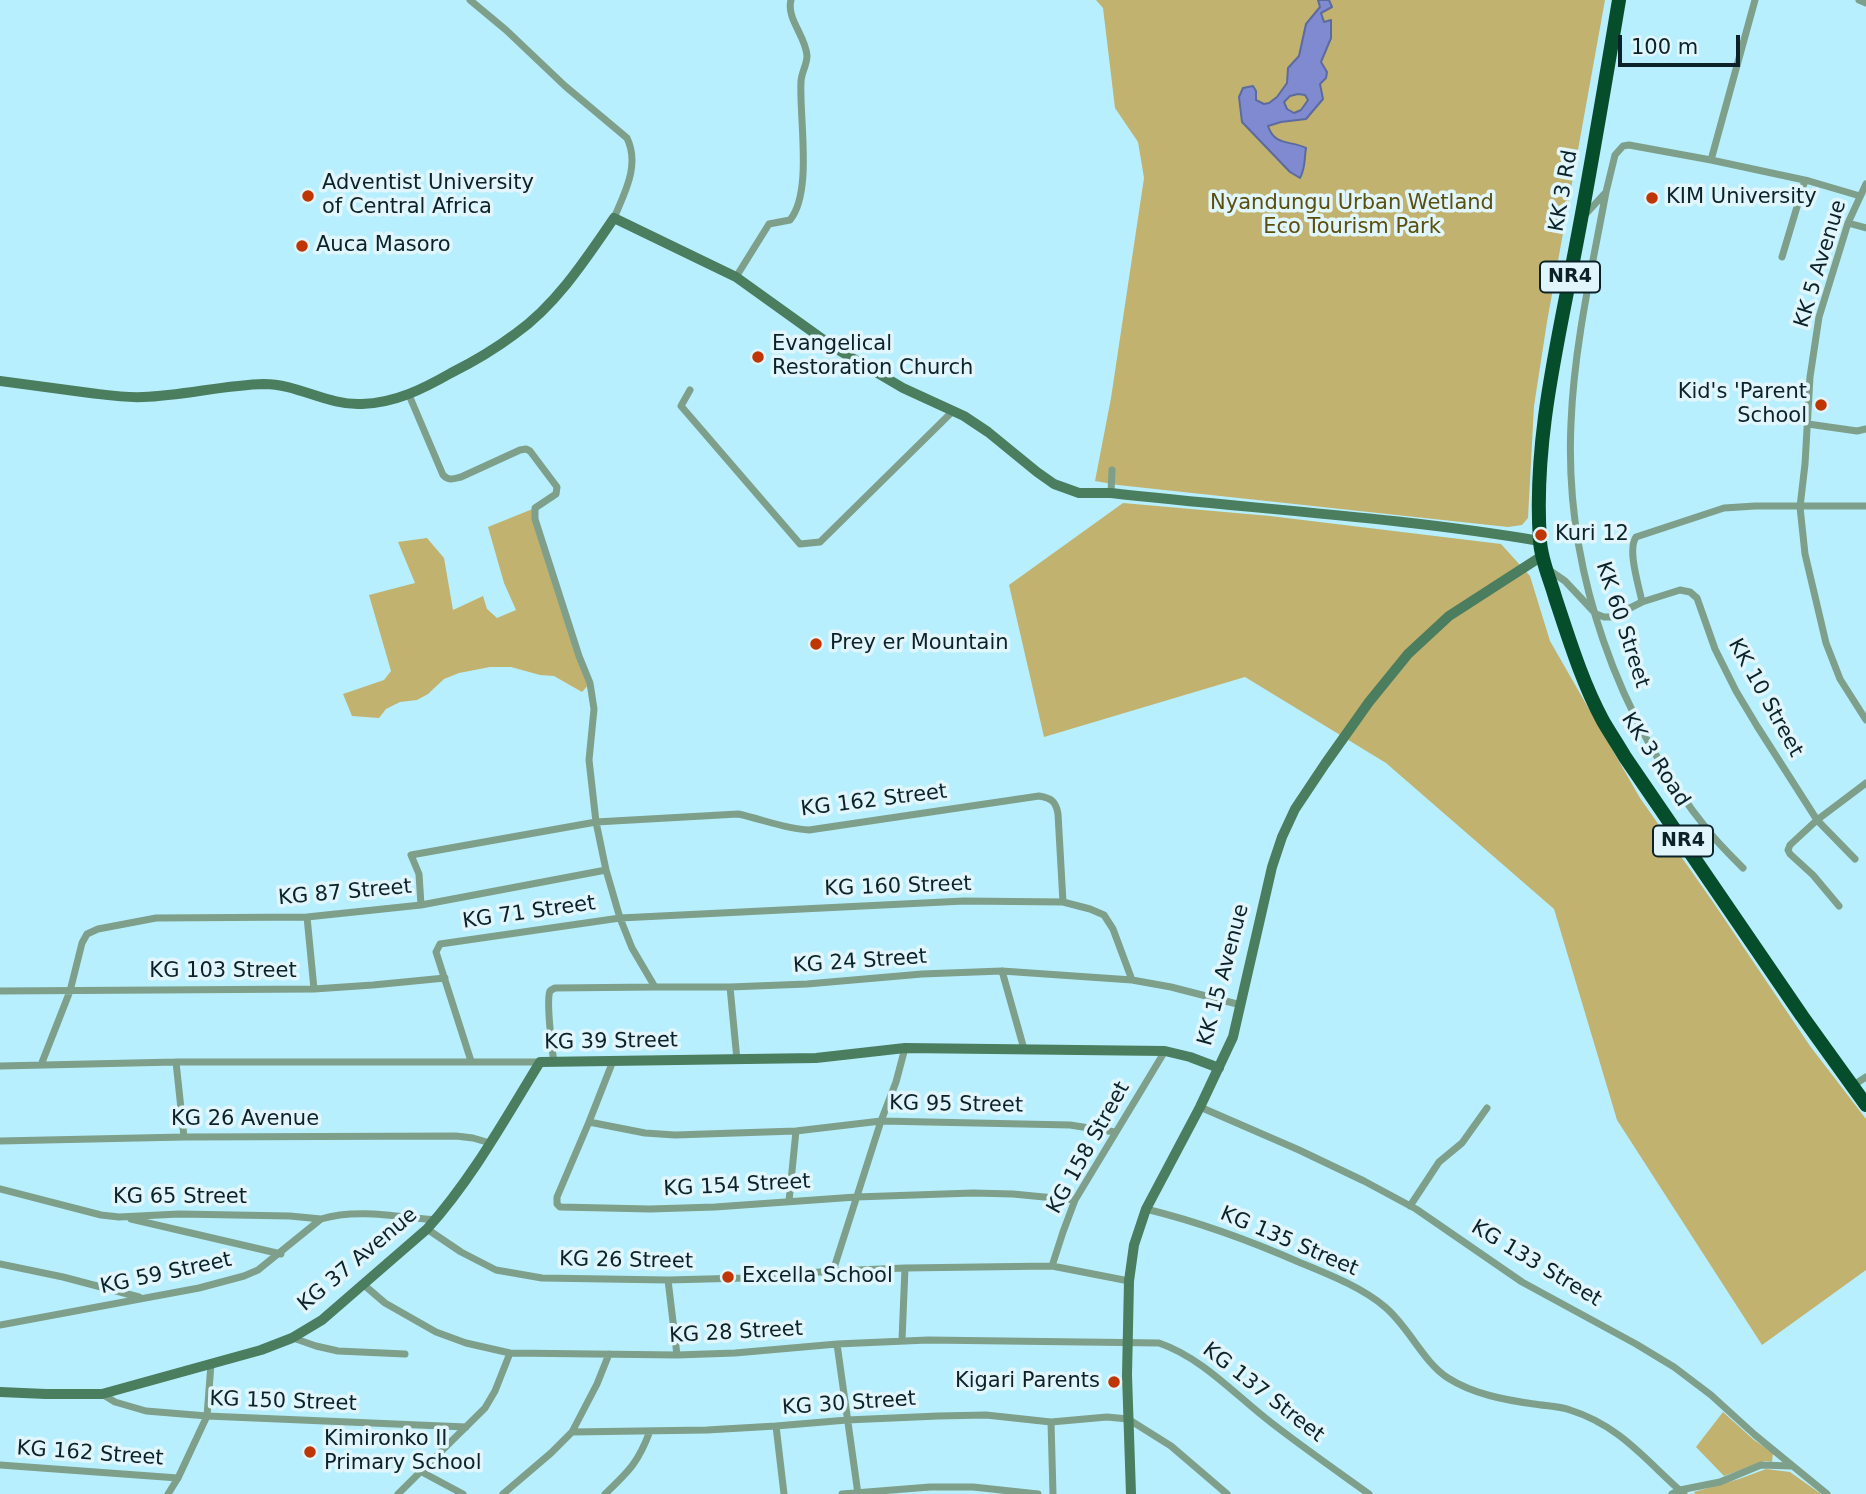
<!DOCTYPE html>
<style>
body{margin:0}
#map{position:relative;width:1866px;height:1494px;overflow:hidden;background:#b7effe;font-family:"DejaVu Sans",sans-serif}
canvas{display:block}
.scale{position:absolute;left:1618px;top:35px;width:122px;height:32px;box-sizing:border-box;border:4px solid #0b2228;border-top:0;padding-left:9px;font-size:21px;line-height:24px;white-space:nowrap;color:#0b2228;-webkit-text-stroke:5px #e0f6fc;paint-order:stroke}
</style>
<div id="map">
<canvas width="1866" height="1494"></canvas>
<div class="scale">100 m</div>
</div>
<script>
const context = document.querySelector('canvas').getContext('2d');
context.lineJoin = 'round';
function paint(path, color) { context.fillStyle = color; context.fill(path, 'evenodd'); }
function strokePath(path, color, width, dash) { context.strokeStyle = color; context.lineWidth = width; context.lineCap = dash ? 'butt' : 'round'; context.setLineDash(dash || []); context.stroke(path); }
function drawText(font, color, halo, rows, align = 'center') {
  context.font = font + ' "DejaVu Sans",sans-serif'; context.lineWidth = 7; context.setLineDash([]); context.textBaseline = 'middle'; context.strokeStyle = halo; context.fillStyle = color; for (const [text, x, y, turn = 0] of rows) {
    context.save(); context.translate(x, y); context.rotate((+turn || 0) * Math.PI / 180); context.textAlign = isNaN(turn) ? turn : align; if (halo) context.strokeText(text, 0, 0); context.fillText(text, 0, 0); context.restore();
  }
}
const green = new Path2D(`
 M1096,0h509l-58,322 -13,84 -6,112 -6,7 -14,2 -390,-42 -23,-4 16,-83 33,-220 -6,-36 -23,-34 -12,-100z
 M1123,503l147,13 231,28 29,32 20,65 90,157 73,104 97,144 56,73v151l-104,75 -145,-225 -63,-211 -168,-146 -141,-86 -201,60 -35,-152z
 M535,508v11l55,164 -8,9 -28,-16 -14,-1 -29,-8h-21l-31,6 -15,6 -16,15 -11,6 -17,2 -14,7 -7,9 -27,-2 -9,-22 41,-14 7,-9 -22,-76 46,-12 -17,-41 29,-4 17,20 9,52 30,-14 4,13 10,9 19,-8 -12,-27 -16,-56z
 M1723,1412l31,28 19,13 -1,9 -7,-1 -41,15 -28,-29z
 M1766,1469l24,3 31,22h-126l-1,-2 45,-13z`);
const water = new Path2D(`
 M1318,0h11l3,7 -11,6 3,9 7,-2v18l-10,24 6,10 -1,6 -6,6 3,15 -17,20 -25,3 -13,4c7,21 23,14 38,22 -2,11 0,19 -6,30l-10,-6 -48,-50 -3,-25 4,-9 10,-2 3,5v9l8,4 5,-1 8,-6 10,-14 1,-15 11,-12 7,-32 14,-17zM1298,94l7,1 3,5 -7,10 -7,3 -7,-4 -3,-7 6,-6z`);
const street = new Path2D(`
 M470,0l36,30 59,56 62,52c13,27 -2,54 -13,80
 M1755,0l-44,160 98,21 51,15
 M1859,0l7,3
 M1866,184l-18,39 -29,94 -9,60 -5,87 -5,43 5,47 21,89 14,36 26,41
 M1606,192c-14,76 -32,154 -35,231 -7,147 47,297 139,410 10,12 22,24 33,35
 M1584,216l22,-24 9,-37 8,-9 6,-1 82,15
 M1848,223l18,5
 M1782,257l23,-77
 M736,277l33,-53 21,-4c23,-28 9,-103 11,-138 0,-9 6,-17 6,-26 -1,-20 -21,-37 -16,-56
 M690,390l-9,16 119,138 20,-2 133,-131
 M409,395l34,80c6,6 10,4 18,2l59,-27 6,-1 4,2 27,36 -1,7 -21,14v11l44,137 11,27 4,26 -5,51 7,62 10,48 14,48 12,30 23,39h75l77,-3 115,-10 80,-3 130,9 39,7 70,18
 M1808,424l49,7 9,-2
 M1111,493l1,-23
 M1549,570l16,11 31,33 8,3h8l30,-15 38,-12 10,2 7,6 18,51 21,42 21,35 60,94 38,39
 M1642,602c-3,-16 -15,-52 -6,-65l88,-29 31,-2h111
 M421,905l-2,-31 -8,-19 185,-33 142,-8c24,5 47,15 71,16l230,-34c13,2 17,6 19,18l5,88
 M1839,906l-26,-31 -23,-21 -2,-4 2,-5 27,-25 49,-37
 M307,917l7,72
 M1002,971l22,78
 M730,987l7,73
 M0,991l314,-2 59,-4 72,-7
 M471,1061l-35,-109 4,-8 180,-26 344,-17 99,1 27,7 14,6 9,14 19,51
 M613,1061l-24,61 -32,75v7l3,3 90,2 65,-2 141,-10 117,-4 40,1 62,6
 M176,1062l8,75
 M554,1062c-2,-12 -8,-62 -4,-71 1,-1 3,-2 5,-3l100,-1
 M41,1065l29,-74 12,-48 5,-9 11,-5 58,-11 151,-1 114,-12 185,-35
 M0,1066l176,-4h364
 M1852,1086l14,-9
 M1200,1107l99,43 65,31 52,28 106,73 114,62 38,23 37,28 44,40 72,59
 M589,1122l56,11 30,2 121,-4 85,-10 189,4 45,7
 M0,1141l184,-4 272,-1 17,2 17,5
 M0,1189l101,26 18,2 60,-3 111,2 31,3
 M789,1201l7,-70
 M1410,1206l29,-44 23,-19 25,-35
 M1146,1209c53,13 105,32 155,54 29,12 60,24 84,44 24,20 38,55 63,71 25,16 57,22 86,26 12,2 25,2 36,6 51,16 76,51 114,84
 M131,1219l150,35
 M427,1229l34,23 35,18 46,8 126,2 77,-2 88,-7 72,-3 147,-2 77,15
 M0,1264l63,13 76,20
 M1052,1266l11,-34 12,-32 90,-149
 M833,1271l48,-150 15,-39 9,-34
 M668,1280l9,75
 M364,1285l21,18 51,29 30,11 44,10 167,2 58,-2 102,-9 91,-4 231,3c44,15 77,53 114,81 31,24 64,47 96,70
 M0,1325l199,-37 45,-12 14,-6 63,-51c36,-11 77,-2 115,1
 M293,1338l23,8 22,5 67,3
 M902,1340l3,-72
 M837,1344l21,150
 M102,1394l13,8 31,9 61,5 259,11
 M1051,1422l2,72
 M776,1426l8,68
 M572,1432l135,-2 69,-4 71,-6 91,-4 48,-1 65,7 56,-5 21,2 43,27 56,48
 M0,1465l178,13
 M420,1471l43,23
 M168,1494l10,-16 29,-62 4,-52
 M398,1494l87,-86 10,-17 15,-38
 M503,1494l48,-41 21,-21 25,-48 12,-30
 M605,1494c24,-23 33,-31 45,-63
 M842,1494l88,-7h43l65,7
 M1672,1494l8,-4 40,-8 41,-17 30,1`);
const secondary = new Path2D(`
 M0,381c30,4 60,8 90,12 17,2 35,5 53,4 40,-1 80,-12 121,-13 34,0 64,22 98,20 33,-1 61,-15 89,-31 22,-11 44,-24 64,-39 41,-29 71,-75 99,-116l122,59 99,71 68,40 61,28 24,16 49,40 17,12 25,9h32c142,16 287,24 429,48
 M0,1392l46,2h56l159,-44 31,-12 30,-18 105,-91c45,-50 78,-110 113,-167l276,-4 89,-10 260,3 25,6 29,11
 M1131,1494l-4,-119 2,-94 5,-36 12,-36 54,-102 33,-70 39,-170 10,-30 13,-28 30,-45 44,-62 39,-48 41,-38 93,-60`);
const highway = new Path2D(`
 M1619,0c-14,84 -28,168 -44,251 -18,95 -42,192 -35,290 1,19 10,38 15,56 14,42 27,85 48,124 7,12 15,24 22,36l177,259 64,89`);
const markers = [
 [308,196,7,"#bf3602"],
 [1652,198,7,"#bf3602"],
 [302,246,7,"#bf3602"],
 [758,357,7,"#bf3602"],
 [1821,405,7,"#bf3602"],
 [1541,535,7,"#bf3602"],
 [816,644,7,"#bf3602"],
 [728,1277,7,"#bf3602"],
 [1114,1382,7,"#bf3602"],
 [310,1452,7,"#bf3602"]
];
const shields = [
 [1570,277,60],
 [1683,841,60]
];
const shieldNames = [
 ["NR4",1570,277],
 ["NR4",1683,841]
];
const poiNames = [
 ["Adventist University",322,184],
 ["of Central Africa",322,208],
 ["KIM University",1666,198],
 ["Auca Masoro",316,246],
 ["Evangelical",772,345],
 ["Restoration Church",772,369],
 ["Kid's 'Parent",1807,393,"right"],
 ["School",1807,417,"right"],
 ["Kuri 12",1555,535],
 ["Prey er Mountain",830,644],
 ["Excella School",742,1277],
 ["Kigari Parents",1100,1382,"right"],
 ["Kimironko II",324,1440],
 ["Primary School",324,1464]
];
const streetNames = [
 ["KK 3 Rd",1564,191,-80],
 ["KK 5 Avenue",1821,264,-73],
 ["KK 60 Street",1622,625,72],
 ["KK 10 Street",1765,698,61],
 ["KK 3 Road",1655,760,57],
 ["KG 162 Street",874,801,-7],
 ["KG 160 Street",898,887,-2],
 ["KG 87 Street",345,893,-5],
 ["KG 71 Street",529,913,-8],
 ["KG 24 Street",860,962,-4],
 ["KG 103 Street",223,972],
 ["KK 15 Avenue",1224,975,-75],
 ["KG 39 Street",611,1042,-1],
 ["KG 95 Street",956,1105,1],
 ["KG 26 Avenue",245,1120],
 ["KG 158 Street",1089,1148,-61],
 ["KG 154 Street",737,1186,-3],
 ["KG 65 Street",180,1198],
 ["KG 135 Street",1289,1242,23],
 ["KG 37 Avenue",358,1260,-40],
 ["KG 26 Street",626,1261,1],
 ["KG 133 Street",1536,1264,31],
 ["KG 59 Street",166,1274,-12],
 ["KG 28 Street",736,1333,-3],
 ["KG 137 Street",1263,1393,38],
 ["KG 150 Street",283,1402,2],
 ["KG 30 Street",849,1404,-4],
 ["KG 162 Street",90,1454,4]
];
const parkNames = [
 ["Nyandungu Urban Wetland",1352,204],
 ["Eco Tourism Park",1352,228]
];
paint(green, '#c2b26f');
paint(water, '#7f8ad1');
strokePath(water, '#5c6b9e', 2);
strokePath(street, '#7e9f8a', 7);
strokePath(secondary, '#4b7d5f', 10);
strokePath(highway, '#064d2c', 14);
for (const [x, y, r, color] of markers) { const dot = new Path2D(); dot.arc(x, y, r, 0, 2 * Math.PI); context.fillStyle = color; context.fill(dot); strokePath(dot, '#e0f6fc', 2.5); }
for (const [x, y, w] of shields) { const box = new Path2D(); box.roundRect(x - w / 2, y - 15.5, w, 31, 5); context.fillStyle = '#e0f6fc'; context.fill(box); strokePath(box, '#0b2228', 2); }
drawText('bold 19px', '#0b2228', null, shieldNames);
drawText('21px', '#0b2228', '#e0f6fc', poiNames, 'left');
drawText('21px', '#0b2228', '#e0f6fc', streetNames);
drawText('21px', '#5c4e0c', '#e0f6fc', parkNames);
</script>
